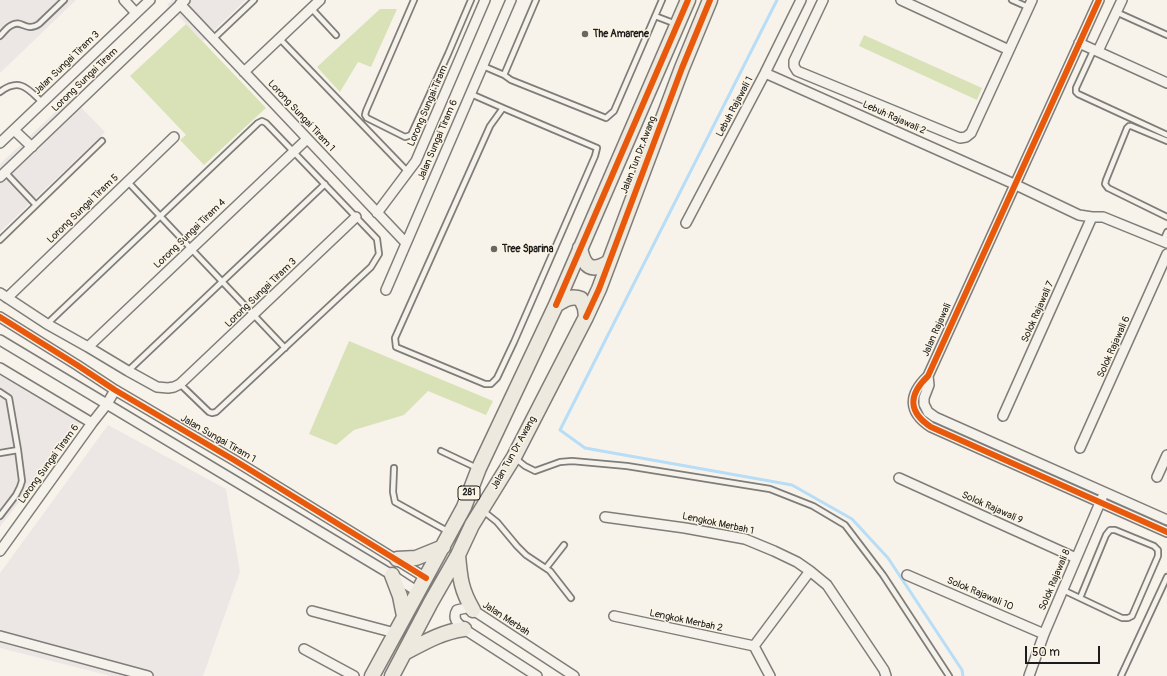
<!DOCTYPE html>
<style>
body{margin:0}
#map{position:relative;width:1167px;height:676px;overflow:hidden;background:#f7f3ea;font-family:Pangolin,sans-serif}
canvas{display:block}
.scale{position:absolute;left:1025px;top:646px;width:75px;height:18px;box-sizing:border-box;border:2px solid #1c1c1c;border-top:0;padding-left:5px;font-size:12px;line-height:14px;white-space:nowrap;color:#1c1c1c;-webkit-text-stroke:3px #fcf5e5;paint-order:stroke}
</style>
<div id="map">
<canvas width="1167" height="676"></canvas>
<div class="scale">50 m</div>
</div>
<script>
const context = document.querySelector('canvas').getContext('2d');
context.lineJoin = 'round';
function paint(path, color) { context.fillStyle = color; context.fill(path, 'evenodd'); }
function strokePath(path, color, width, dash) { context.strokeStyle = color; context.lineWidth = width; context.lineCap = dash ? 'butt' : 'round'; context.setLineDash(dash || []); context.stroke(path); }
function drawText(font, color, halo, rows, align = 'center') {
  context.font = font + ' Pangolin,sans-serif'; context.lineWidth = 3; context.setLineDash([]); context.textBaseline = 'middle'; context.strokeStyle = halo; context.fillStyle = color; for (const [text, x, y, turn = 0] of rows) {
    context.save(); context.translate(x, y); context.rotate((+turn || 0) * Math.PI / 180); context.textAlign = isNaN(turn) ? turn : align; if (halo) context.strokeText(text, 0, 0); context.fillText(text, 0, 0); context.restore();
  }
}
const built = new Path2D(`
 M0,0h76l-76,73z
 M172,0h74l-43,41 -36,-36z
 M71,97l34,35 -105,100v-68z
 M0,375l80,48 -80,104z
 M108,425l118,64 14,83 -37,104h-92l-111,-28v-75z`);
const green = new Path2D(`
 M380,9h17l-26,58 -13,-5 -18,30 -23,-25z
 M186,24l80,84 -62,57 -24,-25 6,-5 -56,-59z
 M864,35l118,53 -5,12 -118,-54z
 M349,341l144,60 -7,14 -58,-24 -24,24 -50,15 -18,15 -27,-11z`);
const stream = new Path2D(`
 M777,0l-217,430 25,18 207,37 60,34 36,39 74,112 1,6`);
const service = new Path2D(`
 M414,0l-48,111 -1,4 2,3 38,19 6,-2 37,-81 23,-54
 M536,0l-32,75 7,5 95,38 8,-7 48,-111
 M1012,0l16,7
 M311,8l25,27
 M1116,12l51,23
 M655,16l21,8
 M0,36c4,-4 7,-9 12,-11 10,-6 14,8 27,-1l25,-24
 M279,38l129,134
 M213,39l41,-39
 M1094,49l-18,39v4l2,2 89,41
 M483,66l21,9
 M0,92c20,-15 28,-3 42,10
 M471,94l32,14
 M503,108l94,40 -2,8 -81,186 -17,36 -6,6h-6l-89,-37 -1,-9 95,-212z
 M1167,141l-36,-15h-2l-2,2 -21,52 -1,4 3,4 59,29
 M5,172l31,33
 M127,181l158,167
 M0,240l102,-99
 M1163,241l4,-9
 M47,324l211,-201 4,-2 4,2 111,116 2,15 -8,13 -155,145 -4,1 -3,-1 -29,-28
 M128,371l197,-187
 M0,392l9,6 9,52 4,31 -2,6 -4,8 -16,21
 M441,451l36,17
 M0,453l18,-3
 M515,458l10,8 10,5 25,-9 12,-1 55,5 143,23 43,17 32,19 38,50 66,101
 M394,468l-1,24 2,10 54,30
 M482,510l15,12 20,24 9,9 24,16 21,27
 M546,568l18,-23
 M1063,590l59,28h6l4,-2 26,-60v-6l-4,-4 -39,-16h-5l-4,5 -26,63
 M1121,676l46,-99`);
const minor = new Path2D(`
 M124,0l12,13
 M823,0l-29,61v5l3,5 163,67 6,-1 5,-4 61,-133
 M901,0l108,50
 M1099,0l-171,376c-20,19 -20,36 3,51l236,105
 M180,4l226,239
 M1079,43l88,40
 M1098,51l24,-51
 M244,72l76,-72
 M765,73l249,111 65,31 13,2h11l64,26
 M14,130l18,17
 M0,143l150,-143
 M0,177l185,-177
 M377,213l39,-52 69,-161
 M686,223l79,-150 36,-73
 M386,290l125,-290
 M0,293l47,31 41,23 40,24 29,16 11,1 6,-1 6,-3 176,-167
 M7,298l167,-161
 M0,317l77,48 38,25 119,70 192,118
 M0,340l392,235 26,17
 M88,347l219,-208
 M0,368l92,55
 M928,376l1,9 -5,13v6l4,8 7,5 232,103
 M1003,416l89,-199
 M1080,448l87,-194
 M1157,477l10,-22
 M899,478l177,80
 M605,517l80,11 60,11 29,12 23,11 13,9 17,14 57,85 2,6
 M0,551l92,-128 15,-19 8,-14
 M907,575l137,59
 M312,611l83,22
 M614,616l140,30 16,30
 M0,636l148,40
 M754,646l56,-75
 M304,649l50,27
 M537,676l-73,-47c-7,-6 -12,-11 -7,-19l9,-2 7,2 101,66
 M1029,676l15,-42 58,-136`);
const primary = new Path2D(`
 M580,248c4,19 11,25 29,14
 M556,305c8,-5 15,-10 25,-6l4,9 1,9
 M458,555c2,23 3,35 15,55
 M397,559l19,-1 27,-11
 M392,575l8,21 4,20
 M406,652c19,-10 36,-20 58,-23
 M372,676l92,-169 15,-39 77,-163 132,-305
 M392,676l39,-74 27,-47 14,-30 42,-68 72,-140 13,-28 83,-221 28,-68`);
const cycleway = new Path2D(`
 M1099,0l-171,376c-20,19 -20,36 3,51l236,105
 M556,305l132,-305
 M0,317l77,48 38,25 119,70 192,118
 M586,317l13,-28 83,-221 28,-68`);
const markers = [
 [585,34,4,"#696764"],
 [494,249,4,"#696764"]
];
const shields = [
 [469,493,22]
];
const shieldNames = [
 ["281",469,493]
];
const poiNames = [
 ["The Amarene",593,34],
 ["Tree Sparina",502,249]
];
const streetNames = [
 ["Jalan Sungai Tiram 3",67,63,-44],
 ["Lorong Sungai Tiram",85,80,-44],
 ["Lorong Sungai Tiram",428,106,-67],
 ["Lebuh Rajawali 1",735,107,-62],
 ["Lorong Sungai Tiram 1",301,116,47],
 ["Lebuh Rajawali 2",894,118,24],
 ["Jalan Sungai Tiram 6",438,140,-67],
 ["Jalan Tun Dr Awang",639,155,-69],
 ["Lorong Sungai Tiram 5",83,209,-44],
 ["Lorong Sungai Tiram 4",190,234,-44],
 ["Lorong Sungai Tiram 3",261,293,-44],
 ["Solok Rajawali 7",1038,312,-66],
 ["Jalan Rajawali",937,330,-66],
 ["Solok Rajawali 6",1114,347,-66],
 ["Jalan Sungai Tiram 1",218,439,30],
 ["Jalan Tun Dr Awang",514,453,-61],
 ["Lorong Sungai Tiram 6",49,464,-54],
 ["Solok Rajawali 9",992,508,24],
 ["Lengkok Merbah 1",718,524,12],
 ["Solok Rajawali 8",1055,580,-67],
 ["Solok Rajawali 10",980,594,23],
 ["Jalan Merbah",506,619,33],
 ["Lengkok Merbah 2",686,621,12]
];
paint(built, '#ece7e5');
paint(green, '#d9e2b6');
strokePath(stream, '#b7ddf7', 3);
strokePath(service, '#7f7d79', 8);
strokePath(minor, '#7f7d79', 12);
strokePath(primary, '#7f7d79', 17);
strokePath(service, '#f5f2ec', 4.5);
strokePath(minor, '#f5f2ec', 9);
strokePath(primary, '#eee9df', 14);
strokePath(cycleway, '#e8590c', 6);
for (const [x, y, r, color] of markers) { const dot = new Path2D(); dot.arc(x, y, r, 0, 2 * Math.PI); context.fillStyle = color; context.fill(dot); strokePath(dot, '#fcf5e5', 1.5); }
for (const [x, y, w] of shields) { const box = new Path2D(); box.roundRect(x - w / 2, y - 7, w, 14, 3); context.fillStyle = '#fcf5e5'; context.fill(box); strokePath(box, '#1c1c1c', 1); }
drawText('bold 9px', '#1c1c1c', null, shieldNames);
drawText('bold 10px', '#1c1c1c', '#fcf5e5', poiNames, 'left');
drawText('10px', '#1c1c1c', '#fcf5e5', streetNames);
</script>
